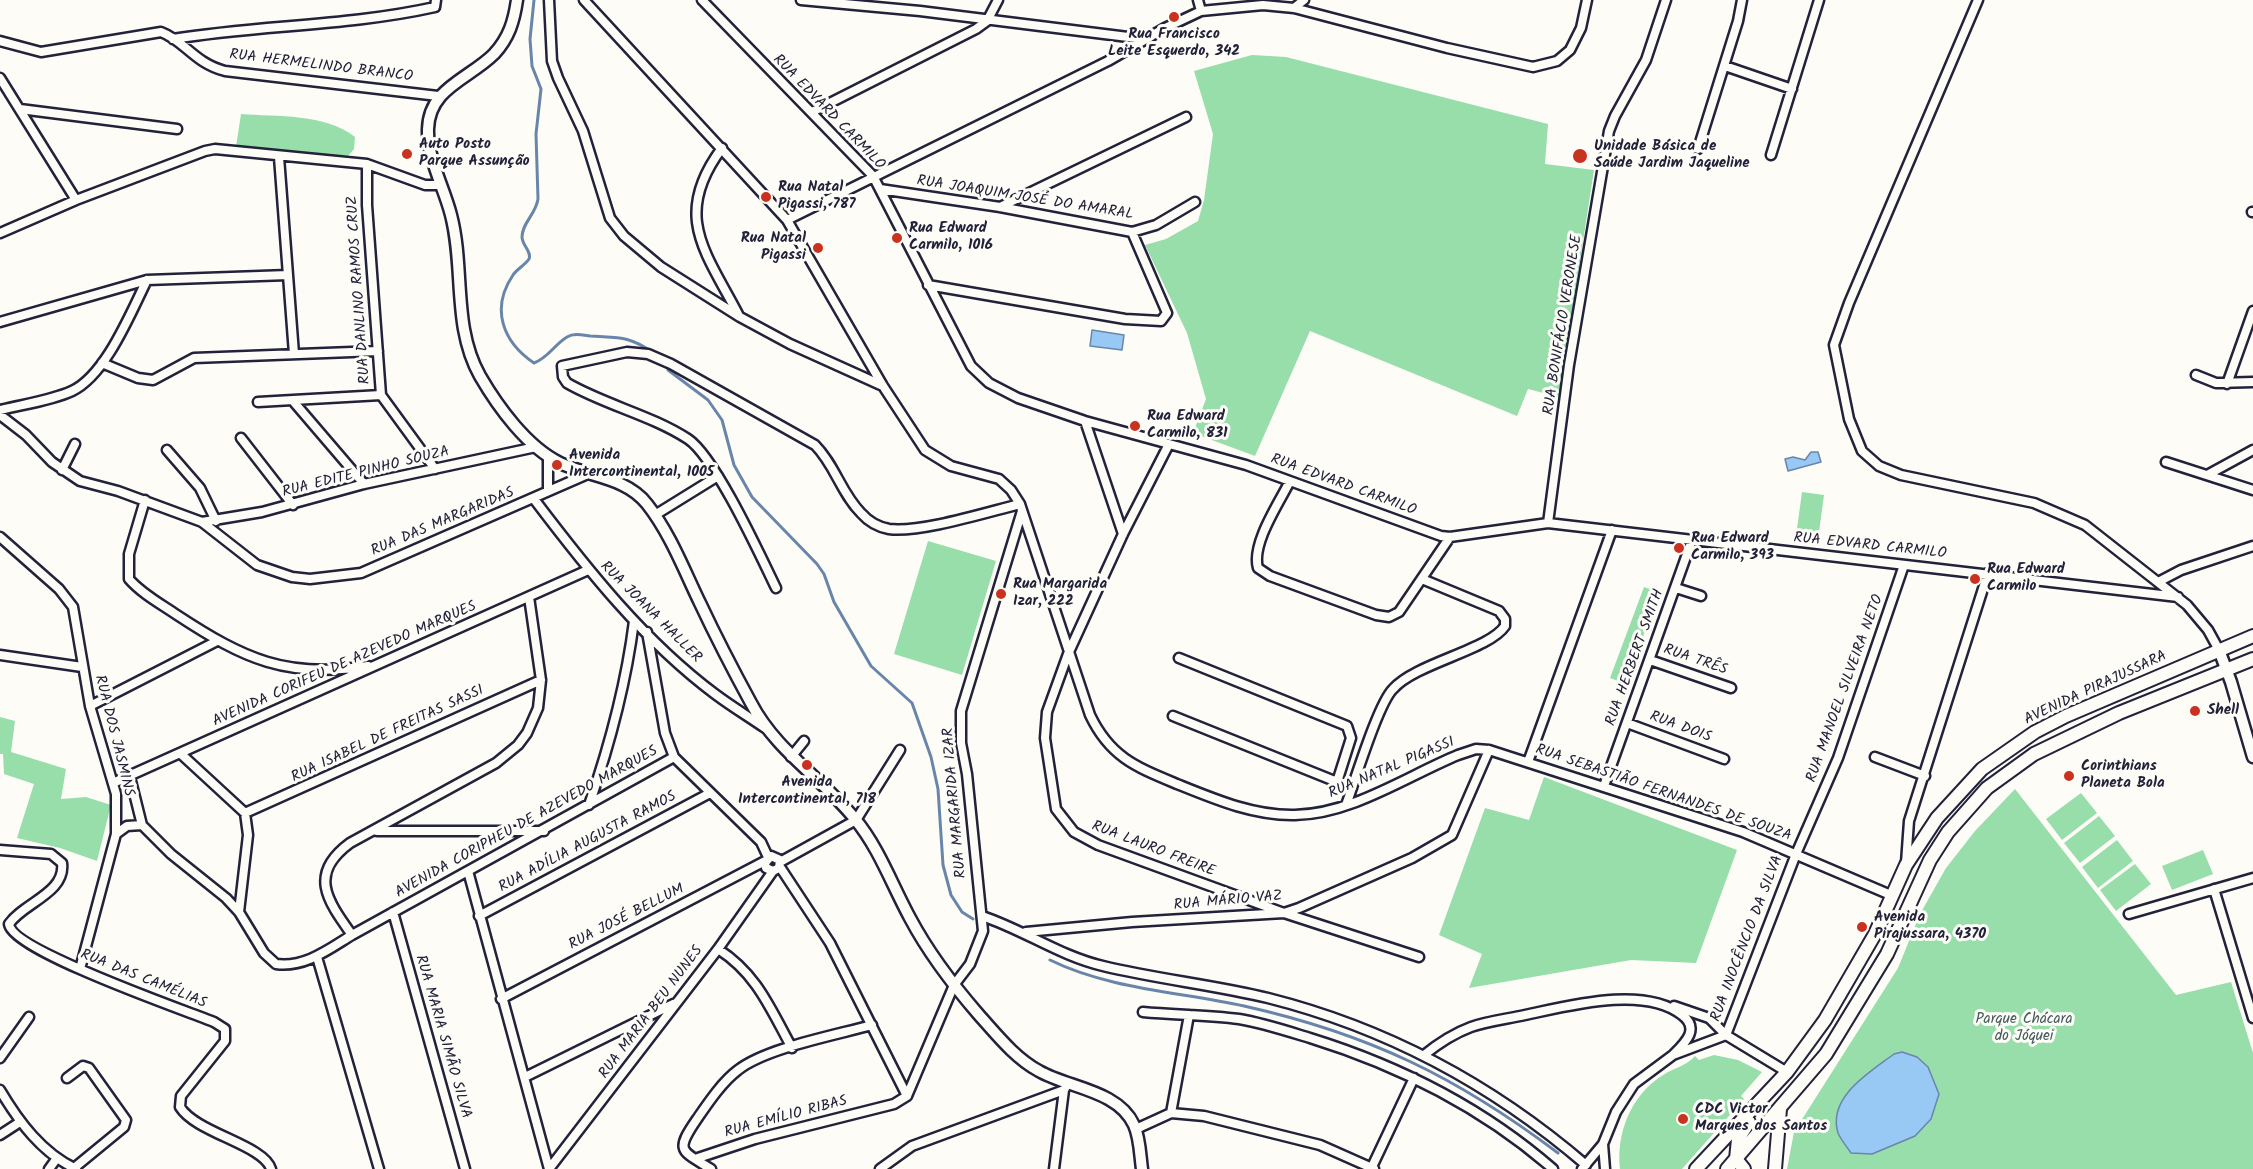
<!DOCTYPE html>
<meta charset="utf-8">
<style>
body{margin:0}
canvas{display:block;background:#fdfcf7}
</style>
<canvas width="2253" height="1169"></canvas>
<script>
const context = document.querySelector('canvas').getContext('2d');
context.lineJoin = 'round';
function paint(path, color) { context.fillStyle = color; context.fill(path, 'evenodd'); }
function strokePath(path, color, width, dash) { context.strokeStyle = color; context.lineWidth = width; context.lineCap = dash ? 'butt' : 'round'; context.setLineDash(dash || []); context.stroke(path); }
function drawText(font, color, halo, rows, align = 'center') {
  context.font = font + ' Kalam,sans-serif'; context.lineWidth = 6; context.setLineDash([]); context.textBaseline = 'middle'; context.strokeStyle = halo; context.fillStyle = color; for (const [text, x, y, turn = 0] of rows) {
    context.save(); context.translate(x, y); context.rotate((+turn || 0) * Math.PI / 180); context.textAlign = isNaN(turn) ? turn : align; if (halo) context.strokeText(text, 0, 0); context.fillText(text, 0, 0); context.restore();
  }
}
const green = new Path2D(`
 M1252,55l34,2 262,67 -3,40 49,6 -35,227 -31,-8 -11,27 -207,-85 -55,125 -62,-23 13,-34 -19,-66 -42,-88 21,-6 32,-18 6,-21 9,-66 -19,-63z
 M241,114c36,3 84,-1 114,23l-1,12 -6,7 -112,-9z
 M1802,492l22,3 -5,37 -22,-3z
 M928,541l68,20 -34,114 -68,-21z
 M1644,587l15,5 -33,92 -16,-6z
 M0,717l15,4 -4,31 55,17 -5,30 25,-2 25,8 -14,56 -37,-13 -43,-10 17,-54 -30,-10 -1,-20h-3z
 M1544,777l193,73 -41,113 -65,-3 -162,28 13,-34 -43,-19 46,-127 44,12z
 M2015,789l161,206 55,-13 22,71v116h-466l7,-37 104,-164 22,-54 26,-46 29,-37z
 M2081,793l16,20 -35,27 -16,-21z
 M2099,816l16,20 -35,27 -16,-20z
 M2117,840l16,21 -35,27 -16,-21z
 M2203,850l10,24 -41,16 -10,-24z
 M2135,864l16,20 -35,27 -16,-21z
 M1714,1055l24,5 24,12 -21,24 3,3 -62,70h-62c-4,-36 11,-74 43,-94 11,-7 23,-9 32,-19l4,4z`);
const water = new Path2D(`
 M1092,330l32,5 -2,15 -32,-4z
 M1811,452h7l3,10 -33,9 -3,-12 8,-2 12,3z
 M1902,1052l15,5 11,10 11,27 -8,25 -16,17 -43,18 -21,-1c-4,-6 -10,-13 -13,-20 -11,-36 32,-61 56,-79z`);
const stream = new Path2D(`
 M534,0l-4,39 2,27 9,23 -5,45 2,65c-2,15 -16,24 -16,38 0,8 10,15 7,22 -4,6 -12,10 -16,16 -23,34 -10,67 21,88 14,-5 20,-18 33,-26 7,-4 15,-2 23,-1 27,2 38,-1 62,16
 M668,370l40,30 14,20 12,45 18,32 65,67 7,10 10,28 37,64 41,37 19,54 7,32 5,76 8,30 11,17 11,7
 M1050,960c59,29 130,32 194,46 125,28 213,71 314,147`);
const minor = new Path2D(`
 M549,0l3,61 6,17 25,53 27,87 14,18 37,31 79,50 50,27 93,42
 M584,0l203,220 96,166 42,64 26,16 48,13 12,11 9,14 70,211c20,42 46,52 87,69 37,15 77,32 118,31 57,-1 112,-39 163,-60l18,-6 13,1 254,82 150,64
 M702,0l171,176 98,190 18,17 29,15 67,23 161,44 195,71 9,1 98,-14 630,74
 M801,0l119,11 224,28
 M1198,0l3,11
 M1978,0l-129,303 -15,42 15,74 13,32 17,15 22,9 133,28 51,22 102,80 21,25 11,20
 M1294,8l10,-8
 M173,39c87,-14 177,-13 262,-32l1,-7
 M0,41l41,11 120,-20c24,9 33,31 64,39l213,25
 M1725,66l67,23
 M0,78l76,122
 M20,109l157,20
 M812,112l164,-83 11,-8 11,-21
 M722,148c-50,67 -17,103 16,166
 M1698,149l40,-128 4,-21
 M1771,155l48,-155
 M279,157l15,197
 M367,164v41l14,190 54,74
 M880,189l120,18 132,25 24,-7 39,-23
 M1000,207l186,-90
 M2252,212h1
 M787,220l321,-159 57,-33 36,-17 62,-6 31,3 153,40 86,19 24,-6 13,-11 11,-22 6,-28
 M0,233l76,-33 129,-49 10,-2 152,15 58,21h16
 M928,285l197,34 36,2 6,-8 -35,-81
 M0,322l147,-42 141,-5
 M102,363l36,15 15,2 41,-22 184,-7
 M2196,375l20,8 37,-1
 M2227,384l26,-73
 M293,401l71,83
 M258,402l123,-7
 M0,410c24,-6 50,-9 72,-19 34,-16 59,-79 75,-111
 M0,415l26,20 26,27 28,19 38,10 84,31 55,43 35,12 18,2 51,-6 229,-100
 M1085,421l38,113
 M241,438l52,67
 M1169,444l-46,90 -55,120 -21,58 -2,26 11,71 18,23 24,13 186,68 135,44
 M167,450l33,38 16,33
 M2166,462l87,28
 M62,470l13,-26
 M2209,474l44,-24
 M1290,481c-11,22 -39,63 -32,87l12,8 106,39 13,2 10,-5 51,-75
 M548,491v-35
 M534,499c53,70 110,142 181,195 16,12 34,23 50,34
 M145,500l-16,54v25c13,15 32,25 48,36 67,44 110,64 191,51
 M655,515l63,-39
 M202,522l60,-10 102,-28 172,-37
 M1548,523l21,-158 40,-234 6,-15 31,-56 20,-60
 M0,537l59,52 14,18 17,99 26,88v40l-36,135
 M2160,581l21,-11 72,-24
 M776,588c-16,-33 -61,-131 -88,-149 -37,-24 -83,-34 -121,-56l-4,-6 -1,-11 65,-14 21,2 23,10 144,81c20,20 26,48 46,68 7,8 17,14 28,16 32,4 98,-17 131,-25
 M1676,588l25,8
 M0,655l82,12
 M1179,658l168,68 4,12 -14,44
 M1650,660l81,28
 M90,706l127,-65
 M1173,716l179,72
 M1627,723l97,36
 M181,754l64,59 3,22 -9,77
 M674,757l87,85 7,15
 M791,757l13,-16
 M1875,757l50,19
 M1528,762l84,-232
 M130,777l12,48
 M113,783l475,-213
 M1604,786l88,-246
 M589,805c21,-61 37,-120 45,-184
 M1346,805c9,-24 32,-101 47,-116 23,-26 96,-39 112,-63v-7l-6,-8 -77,-32
 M245,813l296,-133
 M377,831h167
 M116,834l11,-8 15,-1 29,29 55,44 13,14 25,41 12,11c29,4 53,-15 76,-29l322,-178 -9,-24 -18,-101
 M0,850l51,4 11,9c4,30 -39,40 -53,61 2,26 175,86 205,98l11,7v12l-44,55 -1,11c16,26 84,38 91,62
 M780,862l76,-42 44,-70
 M1906,863l3,-42 79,-248
 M780,867l50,76 77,153
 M468,871l81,298
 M2214,889l39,129
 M393,912l72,257
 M2129,914l124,-36
 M479,916l231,-123
 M982,916c42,14 78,40 121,50 54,13 111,19 165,32 119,30 225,87 318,167
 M1026,932l106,-10 152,-9 15,-5 113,-50 40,-23 37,-85
 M352,935c-25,-35 -44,-61 -2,-92l146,-80 22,-18 9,-12 11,-25 3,-28 -12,-83
 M718,949c39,25 52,59 74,99
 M317,957l62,212
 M501,999l264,-138
 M1674,1006l35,12 17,17 61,37
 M1143,1012c32,3 64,3 96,7 24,4 48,12 71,19 87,27 173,70 243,131
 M1726,1035l70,-181 42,-96 66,-193
 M1424,1055c15,-12 28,-21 47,-28 17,-6 36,-8 54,-12 43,-9 119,-30 157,0 19,14 2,29 -9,40
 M0,1058l29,-41
 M525,1077l148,-73
 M67,1078l16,-12 6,2 37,52 -2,7 -50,41
 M0,1090c19,32 42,63 76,79
 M907,1096l47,-111 16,-21 13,-33 -16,-157 -6,-31v-32l61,-200
 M1171,1113l18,-98
 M1136,1129l35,-16 33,3 116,29 54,24
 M0,1135l20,-13
 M1603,1144l2,25
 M695,1159l60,-20 139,-35 13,-8
 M49,1169l8,-11
 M549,1169l169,-220 55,-78 6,-3 1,-8 -9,-4 -6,7 1,5 7,3
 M711,1169c-31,-19 -36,-18 -14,-50 11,-16 25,-37 41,-49 28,-22 98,-35 134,-45
 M880,1169l32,-23 152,-56 3,-5
 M1054,1169l10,-79
 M1371,1169l43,-91
 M1582,1169l21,-25 13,-32 18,-28 39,-29 53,-20`);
const tertiary = new Path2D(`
 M517,0c-3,21 -8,38 -23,54 -25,25 -65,34 -66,75 -1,29 16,58 23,86 14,54 1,111 29,161 18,31 47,71 80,87 29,14 66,14 87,41 23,29 37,66 53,99 16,34 33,67 51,100 25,48 71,75 104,116 24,29 37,66 55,99 18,34 43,67 69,97 18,20 36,43 60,56 29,17 79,19 95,54 6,13 6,30 8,44
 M2219,650l12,32 22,75`);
const secondary = new Path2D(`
 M1736,1159l8,10
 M1775,1169l5,-60`);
const primary = new Path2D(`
 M1736,1159l2,-20 11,-17
 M1696,1169l91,-97 38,-52 50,-86 31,-69 31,-47 45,-49 53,-37 31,-16 187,-80
 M1727,1169l99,-115 61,-100 43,-94 18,-28 39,-44 47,-34 85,-41 134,-54`);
const markers = [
 [1174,17,6,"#c8321e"],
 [407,154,6,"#c8321e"],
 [1580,156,8,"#c8321e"],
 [766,197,6,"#c8321e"],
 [897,238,6,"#c8321e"],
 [818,248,6,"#c8321e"],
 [1135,426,6,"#c8321e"],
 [557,465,6,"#c8321e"],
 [1679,548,6,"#c8321e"],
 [1975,579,6,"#c8321e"],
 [1001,594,6,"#c8321e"],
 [2195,711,6,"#c8321e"],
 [807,765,6,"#c8321e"],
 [2069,776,6,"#c8321e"],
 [1862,927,6,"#c8321e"],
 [1683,1119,6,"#c8321e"]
];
const poiNames = [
 ["Rua Francisco",1174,35,"center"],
 ["Leite Esquerdo, 342",1174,52,"center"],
 ["Auto Posto",419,145],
 ["Parque Assunção",419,162],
 ["Unidade Básica de",1594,147],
 ["Saúde Jardim Jaqueline",1594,164],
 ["Rua Natal",778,188],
 ["Pigassi, 787",778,205],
 ["Rua Edward",909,229],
 ["Carmilo, 1016",909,246],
 ["Rua Natal",806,239,"right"],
 ["Pigassi",806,256,"right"],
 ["Rua Edward",1147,417],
 ["Carmilo, 831",1147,434],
 ["Avenida",569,456],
 ["Intercontinental, 1005",569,473],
 ["Rua Edward",1691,539],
 ["Carmilo, 393",1691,556],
 ["Rua Edward",1987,570],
 ["Carmilo",1987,587],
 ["Rua Margarida",1013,585],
 ["Izar, 222",1013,602],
 ["Shell",2207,711],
 ["Corinthians",2081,767],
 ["Planeta Bola",2081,784],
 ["Avenida",807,783,"center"],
 ["Intercontinental, 718",807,800,"center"],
 ["Avenida",1874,918],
 ["Pirajussara, 4370",1874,935],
 ["CDC Victor",1695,1110],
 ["Marques dos Santos",1695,1127]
];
const streetNames = [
 ["RUA HERMELINDO BRANCO",321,67,7],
 ["RUA EDVARD CARMILO",828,113,46],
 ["RUA JOAQUIM JOSÉ DO AMARAL",1025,199,9],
 ["RUA DANLINO RAMOS CRUZ",360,290,-94],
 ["RUA BONIFÁCIO VERONESE",1564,325,-81],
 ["RUA EDITE PINHO SOUZA",366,473,-14],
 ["RUA EDVARD CARMILO",1343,486,20],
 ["RUA DAS MARGARIDAS",443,523,-23],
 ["RUA EDVARD CARMILO",1870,547,6],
 ["RUA JOANA HALLER",650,613,45],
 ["RUA HERBERT SMITH",1636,658,-70],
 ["RUA TRÊS",1695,661,19],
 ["AVENIDA CORIFEU DE AZEVEDO MARQUES",345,665,-24],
 ["RUA MANOEL SILVEIRA NETO",1846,689,-70],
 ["AVENIDA PIRAJUSSARA",2096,689,-25],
 ["RUA DOIS",1680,728,20],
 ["RUA ISABEL DE FREITAS SASSI",388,735,-25],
 ["RUA DOS JASMINS",113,736,76],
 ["RUA NATAL PIGASSI",1392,769,-23],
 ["RUA SEBASTIÃO FERNANDES DE SOUZA",1663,794,19],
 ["RUA MARGARIDA IZAR",956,803,-95],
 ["AVENIDA CORIPHEU DE AZEVEDO MARQUES",527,823,-29],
 ["RUA ADÍLIA AUGUSTA RAMOS",588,843,-28],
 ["RUA LAURO FREIRE",1153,850,21],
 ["RUA MÁRIO VAZ",1228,902,-5],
 ["RUA JOSÉ BELLUM",627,918,-27],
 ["RUA INOCÊNCIO DA SILVA",1748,939,-69],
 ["RUA DAS CAMÉLIAS",143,980,22],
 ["RUA MARIA BEU NUNES",652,1013,-53],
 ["RUA MARIA SIMÃO SILVA",442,1037,74],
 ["RUA EMÍLIO RIBAS",786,1118,-15]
];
const parkNames = [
 ["Parque Chácara",2024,1020],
 ["do Jóquei",2024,1037]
];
paint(green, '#97deab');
paint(water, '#98c9f4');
strokePath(water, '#6986aa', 1.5);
strokePath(stream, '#6986aa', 3);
strokePath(minor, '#22223b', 13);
strokePath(tertiary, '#22223b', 15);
strokePath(secondary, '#22223b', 16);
strokePath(primary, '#22223b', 16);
strokePath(minor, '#fdfcf7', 8);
strokePath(tertiary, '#fdfcf7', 10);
strokePath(secondary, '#fdfcf7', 12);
strokePath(primary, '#fdfcf7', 12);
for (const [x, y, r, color] of markers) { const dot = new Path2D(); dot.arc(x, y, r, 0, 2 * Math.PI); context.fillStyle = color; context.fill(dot); strokePath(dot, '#fdfcf7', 2); }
drawText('bold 15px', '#22223b', '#fdfcf7', poiNames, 'left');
drawText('15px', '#22223b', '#fdfcf7', streetNames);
drawText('15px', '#455a5d', '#fdfcf7', parkNames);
</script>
